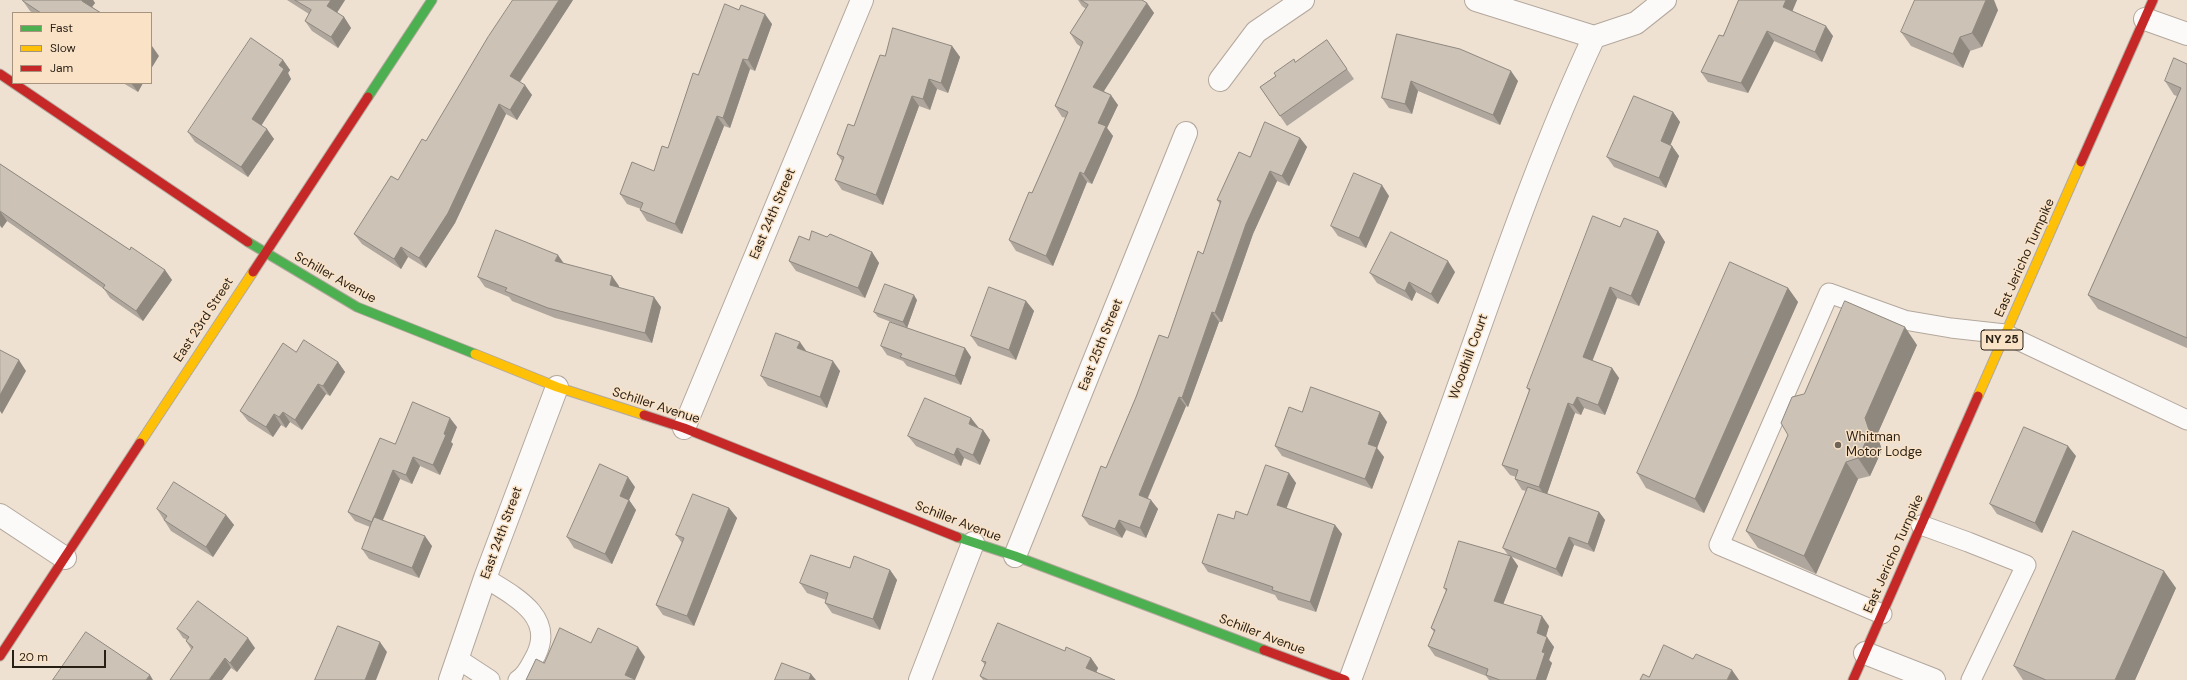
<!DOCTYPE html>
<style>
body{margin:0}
#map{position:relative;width:2187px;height:680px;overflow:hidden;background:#eee1d2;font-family:"DM Sans",sans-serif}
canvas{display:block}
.legend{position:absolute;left:12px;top:12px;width:140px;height:72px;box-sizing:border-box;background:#fae2c6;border:1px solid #a6947f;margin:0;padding:5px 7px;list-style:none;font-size:12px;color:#281f15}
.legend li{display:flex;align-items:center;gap:8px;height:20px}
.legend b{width:20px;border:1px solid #a6947f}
.scale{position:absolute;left:12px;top:650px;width:94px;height:18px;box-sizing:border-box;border:2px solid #281f15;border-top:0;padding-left:5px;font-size:12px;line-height:14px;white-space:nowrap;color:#281f15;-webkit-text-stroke:3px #fae2c6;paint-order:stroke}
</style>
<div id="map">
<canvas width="2187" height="680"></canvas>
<ul class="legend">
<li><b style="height:5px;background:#4caf50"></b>Fast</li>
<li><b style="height:5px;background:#ffc107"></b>Slow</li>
<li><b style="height:5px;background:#c62828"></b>Jam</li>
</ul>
<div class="scale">20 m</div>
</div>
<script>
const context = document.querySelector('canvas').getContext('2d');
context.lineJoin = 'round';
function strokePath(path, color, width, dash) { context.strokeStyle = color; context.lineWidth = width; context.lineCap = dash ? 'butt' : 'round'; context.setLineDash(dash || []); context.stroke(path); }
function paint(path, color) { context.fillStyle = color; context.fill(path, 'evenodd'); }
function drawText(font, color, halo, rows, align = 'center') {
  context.font = font + ' "DM Sans",sans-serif'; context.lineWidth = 3; context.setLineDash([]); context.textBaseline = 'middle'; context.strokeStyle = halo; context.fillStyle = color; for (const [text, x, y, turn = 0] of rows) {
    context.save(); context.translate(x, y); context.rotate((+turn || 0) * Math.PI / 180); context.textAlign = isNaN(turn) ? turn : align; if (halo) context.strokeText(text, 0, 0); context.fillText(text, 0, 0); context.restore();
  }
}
const lane = new Path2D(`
 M1921,525l47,17 58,23 -55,115
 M485,578c29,18 70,38 51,77 -5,9 -9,20 -18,25
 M1882,614l-163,-69 110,-252 75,27 47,8 54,6 182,86
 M458,659l32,21`);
const street = new Path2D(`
 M1476,0l118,37
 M2145,19l42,15
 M1594,37l42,-14 29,-23
 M1220,80l36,-48 47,-32
 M684,428l178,-428
 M0,515l65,43
 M1015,556l171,-423
 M1865,653l69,27
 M450,680l35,-102 72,-191
 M920,680l53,-137
 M1350,680c36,-98 74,-196 109,-295 42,-117 82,-235 135,-348`);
const fast = new Path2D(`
 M368,97l64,-97
 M248,242l109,65 118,47
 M957,537l58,19 249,94`);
const slow = new Path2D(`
 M475,354l82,33 87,28
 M1978,396l103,-234
 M140,443l113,-171`);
const jam = new Path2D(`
 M0,74l248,168
 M2081,162l72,-162
 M253,272l115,-175
 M644,415l40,13 273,109
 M1264,650l81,30
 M0,656l140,-213
 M1853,680l125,-284`);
const wall = new Path2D(`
 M23,0h70l2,3 -3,4 9,6h-68l-3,-2 -7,-10z
 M287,0h58l-8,13 7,4 7,11 -13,20 -26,-17 -7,-10 4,-7z
 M573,0l-53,82 12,13 -15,25 -11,-6 -51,109 -29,45 -18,-11 -7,12 -39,-25 -8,-10 44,-54z
 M1078,0h64l5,3 7,10 -50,78 14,14 -11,23 6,8 -21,48 -5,-2 -34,84 -37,-15 -7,-11 23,-47 34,-75 -4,-1 -7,-11 26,-59 -4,-3 -7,-11 16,-24 -4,-3z
 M1739,0h58l-5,11 41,25 -11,26 -48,-21 -26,52 -40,-11 -7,-10 22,-36z
 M739,10l33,14 -17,47 -5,-2 -20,59 -6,-2 -42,108 -35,-13 -7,-11 1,-1 -14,-5 -7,-10 34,-23 14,-23 30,-73z
 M1998,10l-16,37 -12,4 -7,17 -52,-22 -10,-14z
 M1397,34l121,47 -18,44 -82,-34 -6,23 -23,-6 -7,-10z
 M1327,40l27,39 -67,47 -27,-39z
 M952,46l8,11 -12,36 -11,-4 -7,21 -11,-4 -36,99 -41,-15 -7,-10 7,-19 -5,-7 17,-28 31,-70z
 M283,60l7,10 -2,3 3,6 -30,47 13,13 -26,38 -53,-35 -7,-10z
 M2187,64v284l-89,-39 -10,-14 89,-199 -3,-1 -9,-14z
 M123,83h20l-5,9z
 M1673,112l7,10 -10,23 2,1 7,10 -13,32 -52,-21 -7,-10z
 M1300,138l7,9 -18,39 -12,-5 -24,53 -31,88h-3l-31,85 -2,-1 -38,92 10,11 -12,29 -20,-8 -4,8 -33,-13 -7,-9 24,-48 62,-130 35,-84 17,-50 -3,-4 33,-43z
 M0,164l130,86 35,20 7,10 -29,41 -33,-23 -6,-9 -97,-68 -5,7 -2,-2z
 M1389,196l-23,52 -28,-12 -7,-10z
 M1620,227l38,4 7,11 -26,64 -22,-8 -25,62 20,8 7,10 -14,37 -21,-7 -3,7 -6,-2 -28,81 52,18 6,8 -11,32 -20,-7 -12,32 -50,-20 6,9 -15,38 46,22 -3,11 8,10 -5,13 3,3 -6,17h-57l-3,-4 -51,-20 -7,-10 6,-14 -3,-4 15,-37 -2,-3 64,-33 -5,-7 23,-57 -4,-1 -7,-11 1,-2 -6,-2 -8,-10 27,-74 -2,-3z
 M827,237l45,15 7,11 -14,35 -69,-27 -7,-10 20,-21z
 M564,264l55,22v1l42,20 -9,36 -97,-25 -43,-17 -3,-4 -24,-10 -7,-10z
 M1455,272l-17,32 -22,-12 -4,9 -35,-18 -7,-10z
 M1788,288l10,14 -94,211 -58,-25 -9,-15z
 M917,300l-10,28 -29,-11 -4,-5z
 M1026,301l8,10 -18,49 -38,-14 -7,-10z
 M1917,345l-40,90 5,15 -12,26 -12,3 -42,95 -58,-26 -12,-17 42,-96 16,-41z
 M881,346l84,2 6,9 -10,28 -54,-19 -4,-5 -16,-6z
 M806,351l34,20 -13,37 -59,-22 -7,-10z
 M296,352l42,10 7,10 -15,24 -4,-2 -24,36 -12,-8 -4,6 -5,-3 -8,12 -25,-16 -8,-10z
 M1302,412h78l7,10 -10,26 7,9 -12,32 -90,-33 -7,-10z
 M457,427l-6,15 2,2 -13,31 -20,-9 -8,18 -12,-5 -17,41 49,26 -13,32 -50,-19 -7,-10 8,-22 -15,-6 -7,-9 47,-68z
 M978,428l5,2 7,10 -10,25 -16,-7 -3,8 -45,-20 -8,-10z
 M2076,456l-34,77 -45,-19 -7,-10z
 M1289,473l7,10 -10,25 49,17 7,9 -26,78 -38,-12 -3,-5 -67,-23 -6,-9 45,-48z
 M635,487l-6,13 7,10 -24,54 -38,-16 -7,-11z
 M729,508l8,10 -43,108 -31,-11 -7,-10 26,-62 -6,-8z
 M157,509l69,6 8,10 -21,32 -42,-26z
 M850,568l40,2 7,10 -17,50 -48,-17 -7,-10 1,-3 -19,-7 -7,-10z
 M2176,588l-41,92h-112l-9,-14z
 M177,629l78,19 -18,24 -6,-4 -40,-19 -5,-8 1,-1 -4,-2z
 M1065,651l26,7 7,10 -2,4 19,8h-132l-3,-4 5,-11 -3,-4z`);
const shadedWall = new Path2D(`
 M82,0h11l2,3 -6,8 -7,-10z
 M331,0h14l-11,17 -7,-11z
 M559,0h14l-56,86 -7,-10z
 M1786,0h11l-7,17 -7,-10z
 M1986,0h8l4,10 -16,37 -10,-14z
 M1147,3l7,10 -54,84 -7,-10z
 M765,14l7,10 -17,47 -7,-11z
 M344,17l7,11 -13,20 -7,-11z
 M1826,26l7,10 -11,26 -7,-10z
 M1767,31l7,10 -26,52 -7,-10z
 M1960,37l10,14 -7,17 -10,-14z
 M152,46l7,10 -8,13v-22z
 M952,46l8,11 -12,36 -7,-10z
 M743,59l7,10 -20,59 -7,-10z
 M283,60l7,10 -2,3 3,6 -32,50 -7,-10 27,-54z
 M1511,71l7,10 -18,44 -7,-10z
 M929,79l8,10 -7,21 -7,-11z
 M1411,81l7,10 -6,23 -7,-10z
 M131,83h12l-5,9z
 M525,85l7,10 -15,25 -7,-10z
 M1111,95l7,10 -11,23 6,8 -21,48 -8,-10 14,-51z
 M912,96l7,10 -36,99 -7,-10z
 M499,104l7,10 -51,109 -29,45 -7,-10z
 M1673,112l7,10 -12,29 -7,-10z
 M717,116l7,10 -42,108 -7,-10z
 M267,129l7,10 -26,38 -7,-10z
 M1300,138l7,9 -18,39 -7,-10z
 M1672,146l7,10 -13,32 -7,-10z
 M1270,171l7,10 -24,53 -31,88 -7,-9 31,-89z
 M1080,172l7,10 -34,84 -7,-10z
 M1382,185l7,11 -23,52 -7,-10z
 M0,211l7,10 -5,7 -2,-3z
 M1658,231l7,11 -26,64 -8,-10z
 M401,247l7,10 -7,12 -7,-10z
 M872,252l7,11 -14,35 -7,-10z
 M558,255l7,10 -10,-4z
 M1448,261l7,11 -17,32 -7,-10z
 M165,270l7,10 -29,41 -7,-10z
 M612,276l7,10 -2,9 -7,-10z
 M1409,282l7,10 -4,9 -7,-10z
 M1610,287l7,11 -27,69 -7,-10z
 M1788,288l10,14 -94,211 -9,-14z
 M914,295l3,5 -10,28 -4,-6z
 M654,297l7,10 -9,36 -7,-10z
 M1026,301l8,10 -18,49 -7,-10z
 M1212,312l7,10 -31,85 -6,-9z
 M1905,327l12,18 -40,90 5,15 -12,26 -12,-18 7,-40z
 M800,342l7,10 -10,-4z
 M965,348l6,9 -10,28 -6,-9z
 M19,360l7,11 -24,43 -2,-3v-16z
 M833,361l7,10 -13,37 -7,-11z
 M338,362l7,10 -15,24 -7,-10z
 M1612,368l7,10 -14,37 -7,-10z
 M318,384l8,10 -24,36 -7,-10z
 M1179,397l7,9 -41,98 -6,-9z
 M1577,397l7,11 -3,7 -8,-10z
 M1568,403l7,10 -29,84 -7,-10z
 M283,412l7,10 -4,6 -7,-11z
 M1380,412l7,10 -10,26 7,9 -12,32 -7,-10 3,-35z
 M274,414l7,11 -8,12 -7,-10z
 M450,418l7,9 -6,15 2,2 -13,31 -7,-10 11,-31z
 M971,418l8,10 -10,-4z
 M983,430l7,10 -10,25 -7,-10z
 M2068,446l8,10 -34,77 -7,-10z
 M957,448l7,10 -3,8 -7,-11z
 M413,457l7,9 -8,18 -6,-9z
 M1846,462l12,17 -42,95 -12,-18z
 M393,470l7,9 -22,52 -6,-9z
 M1289,473l7,10 -12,32 -7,-10z
 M628,477l7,10 -6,13 7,10 -24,54 -7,-10 15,-58z
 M1151,500l7,9 -12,29 -6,-10z
 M729,508l8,10 -43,108 -7,-10z
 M1599,512l6,8 -11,32 -6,-8z
 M226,515l8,10 -21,32 -7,-10z
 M1119,520l7,10 -4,8 -7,-9z
 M1335,525l7,9 -26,78 -6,-10z
 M425,536l7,10 -13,32 -7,-10z
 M1569,537l5,8 -12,32 -6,-8z
 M1511,556l7,10 -17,44 -7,-9z
 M890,570l7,10 -17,50 -7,-11z
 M2164,571l12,17 -41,92h-20z
 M1542,616l7,10 -5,17 -7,-10z
 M1547,637l7,10 -5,13 3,3 -6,17h-10l6,-28z
 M248,638l7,10 -18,24 -7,-9z
 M380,642l7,10 -11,28h-11z
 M638,647l7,10 -10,23h-7l-3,-5z
 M225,658l6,10 -9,12h-13z
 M1091,658l7,10 -4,10 -8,-10z
 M1732,670l7,10h-12z
 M811,674l5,6h-7z
 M150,675l3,5h-7z`);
const building = new Path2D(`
 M23,0h59v1l19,12h-60l-18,-12z
 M295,0h36l-4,6 17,11 -13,20 -26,-16 6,-11z
 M513,0h46l-49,76 15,9 -15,25 -11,-6 -51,109 -29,45 -18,-11 -7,12 -40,-25 37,-58 7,4 24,-41 4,2 62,-104z
 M1081,0h61l5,3 -54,84 18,8 -13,28 8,3 -22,48 -4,-2 -34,84 -37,-16 20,-48 3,1 36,-81 -13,-6 28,-64 -13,-9 18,-28z
 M1739,0h47l-3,7 43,19 -11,26 -48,-21 -26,52 -40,-11 18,-37 4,1z
 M1915,0h71l-14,33 -12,4 -7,17 -52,-22z
 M725,4l14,6 2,-5 24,9 -17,46 -5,-1 -20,59 -6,-2 -42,108 -35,-14 3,-7 -23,-9 12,-32 22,9 8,-25 6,2 25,-75 5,2z
 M893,28l59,18 -11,37 -12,-4 -6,20 -11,-3 -36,99 -41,-15 9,-23 -7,-3 11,-30 6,2 26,-71 5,1z
 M1397,34l63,15 51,22 -18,44 -82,-34 -6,23 -23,-6z
 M251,38l32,22 -4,5 5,4 -32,50 15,10 -26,38 -53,-35z
 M1327,40l20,29 -67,47 -20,-29 16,-11 -2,-3 20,-14 1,3z
 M2174,58l13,6v274l-99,-43 93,-207 -16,-7z
 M1634,96l39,16 -12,29 11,5 -13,32 -52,-21z
 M1265,122l35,16 -18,38 -12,-5 -24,53 -31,89 -3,-1 -30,86 -3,-1 -40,98 12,5 -11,28 -21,-8 -4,9 -33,-13 19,-50 5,2 30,-71 23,-62 9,3 30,-87 5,3 18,-53 -4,-1 22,-48 11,5z
 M0,164l130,86 1,-3 34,23 -29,41 -33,-23 2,-3 -105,-74z
 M1354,173l28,12 -23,53 -28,-12z
 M1593,216l27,11 4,-9 34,13 -27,65 -21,-9 -27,70 29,11 -14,37 -21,-8 -4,8 -5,-2 -29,84 -24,-8 3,-9 -16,-5 28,-76 -3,-1z
 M496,230l62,25 -3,6 57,15 -2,9 44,12 -9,36 -97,-25 -43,-17 2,-3 -29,-11z
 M812,231l15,6 3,-3 42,18 -14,36 -69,-27 10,-25 10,4z
 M1391,232l57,29 -17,33 -22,-12 -4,9 -35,-18z
 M1730,262l58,26 -93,211 -58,-26z
 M885,284l29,11 -11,27 -29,-10z
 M989,287l37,14 -17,49 -38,-14z
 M1845,301l60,26 -40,91 5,15 -12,25 -12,4 -42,94 -58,-25 42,-96 -7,-12 11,-26 12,-3z
 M890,322l75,26 -10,28 -55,-19 2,-3 -21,-8z
 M776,333l24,9 -3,6 36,13 -13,36 -59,-21z
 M304,340l34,22 -15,24 -5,-2 -23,36 -12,-8 -4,5 -5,-3 -8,13 -26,-16 43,-68 13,9z
 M0,350l19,10 -19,35z
 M1311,387l69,25 -12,32 9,3 -12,32 -90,-33 14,-39 13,5z
 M925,398l46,20 -2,6 14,6 -10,25 -16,-7 -3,7 -46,-19z
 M413,402l37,16 -6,16 2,1 -13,30 -20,-8 -7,18 -13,-5 -21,52 -24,-10 32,-74 15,6z
 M2024,427l44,19 -33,77 -45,-19z
 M600,464l28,13 -8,19 9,4 -24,54 -38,-17z
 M1266,465l23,8 -12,32 58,20 -25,77 -38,-12 1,-3 -71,-24 16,-49 16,5 2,-8 11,4z
 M174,482l52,33 -20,32 -42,-27 3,-4 -10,-7z
 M1528,487l71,25 -11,32 -19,-7 -13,32 -53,-21z
 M693,494l36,14 -42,108 -31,-11 28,-67 -8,-3z
 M374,517l51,19 -13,32 -50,-19z
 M2073,531l91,40 -49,109h-69l-32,-14z
 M1459,541l52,15 -17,45 48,15 -5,17 10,4 -5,15 3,1 -9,27h-36l-14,-5 2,-6 -60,-23 7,-16 -4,-2 16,-39 -3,-1z
 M811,555l39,13 4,-12 36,14 -17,49 -48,-16 3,-10 -28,-10z
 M198,601l50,37 -18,25 -5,-5 -16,22h-39l23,-33 -7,-6 3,-4 -12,-8z
 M998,623l67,28 1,-4 25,11 -5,10 29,12h-127l-8,-4 6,-14 -4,-1z
 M338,626l42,16 -15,38h-50z
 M560,628l31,15 7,-15 40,19 -13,28 9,4v1h-108l10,-21 8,4z
 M86,632l64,43 -4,5h-93z
 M1664,645l29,14 3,-5 36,16 -5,10h-87l3,-6 6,3z
 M782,663l29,11 -2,6h-34z`);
const markers = [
 [1838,445,4,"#6d6357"]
];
const shields = [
 [2002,340,42]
];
const shieldNames = [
 ["NY 25",2002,340]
];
const streetNames = [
 ["East 24th Street",773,214,-67],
 ["East Jericho Turnpike",2025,258,-66],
 ["Schiller Avenue",335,278,29],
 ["East 23rd Street",204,320,-57],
 ["East 25th Street",1101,345,-68],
 ["Woodhill Court",1469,357,-70],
 ["Schiller Avenue",656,406,18],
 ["Schiller Avenue",958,522,21],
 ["East 24th Street",502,533,-70],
 ["East Jericho Turnpike",1894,554,-66],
 ["Schiller Avenue",1262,635,21]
];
const poiNames = [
 ["Whitman",1846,438],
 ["Motor Lodge",1846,453]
];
strokePath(lane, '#b3a89d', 21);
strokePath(street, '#b3a89d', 24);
strokePath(fast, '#b3a89d', 11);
strokePath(slow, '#b3a89d', 11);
strokePath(jam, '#b3a89d', 11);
strokePath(lane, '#fcfaf8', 19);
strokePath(street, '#fcfaf8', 22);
strokePath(fast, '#4caf50', 9);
strokePath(slow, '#ffc107', 9);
strokePath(jam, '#c62828', 9);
paint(wall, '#afa79d');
paint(shadedWall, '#8f887f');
paint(building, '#ccc2b6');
strokePath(building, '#8f887f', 1);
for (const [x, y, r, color] of markers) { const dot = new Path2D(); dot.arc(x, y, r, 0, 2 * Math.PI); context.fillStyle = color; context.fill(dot); strokePath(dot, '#fae2c6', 1.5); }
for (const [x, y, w] of shields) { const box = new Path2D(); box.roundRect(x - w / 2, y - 10, w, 20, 3); context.fillStyle = '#fae2c6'; context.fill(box); strokePath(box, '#281f15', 1); }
drawText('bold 12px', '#281f15', null, shieldNames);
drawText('13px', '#281f15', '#fae2c6', streetNames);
drawText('13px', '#281f15', '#fae2c6', poiNames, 'left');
</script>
